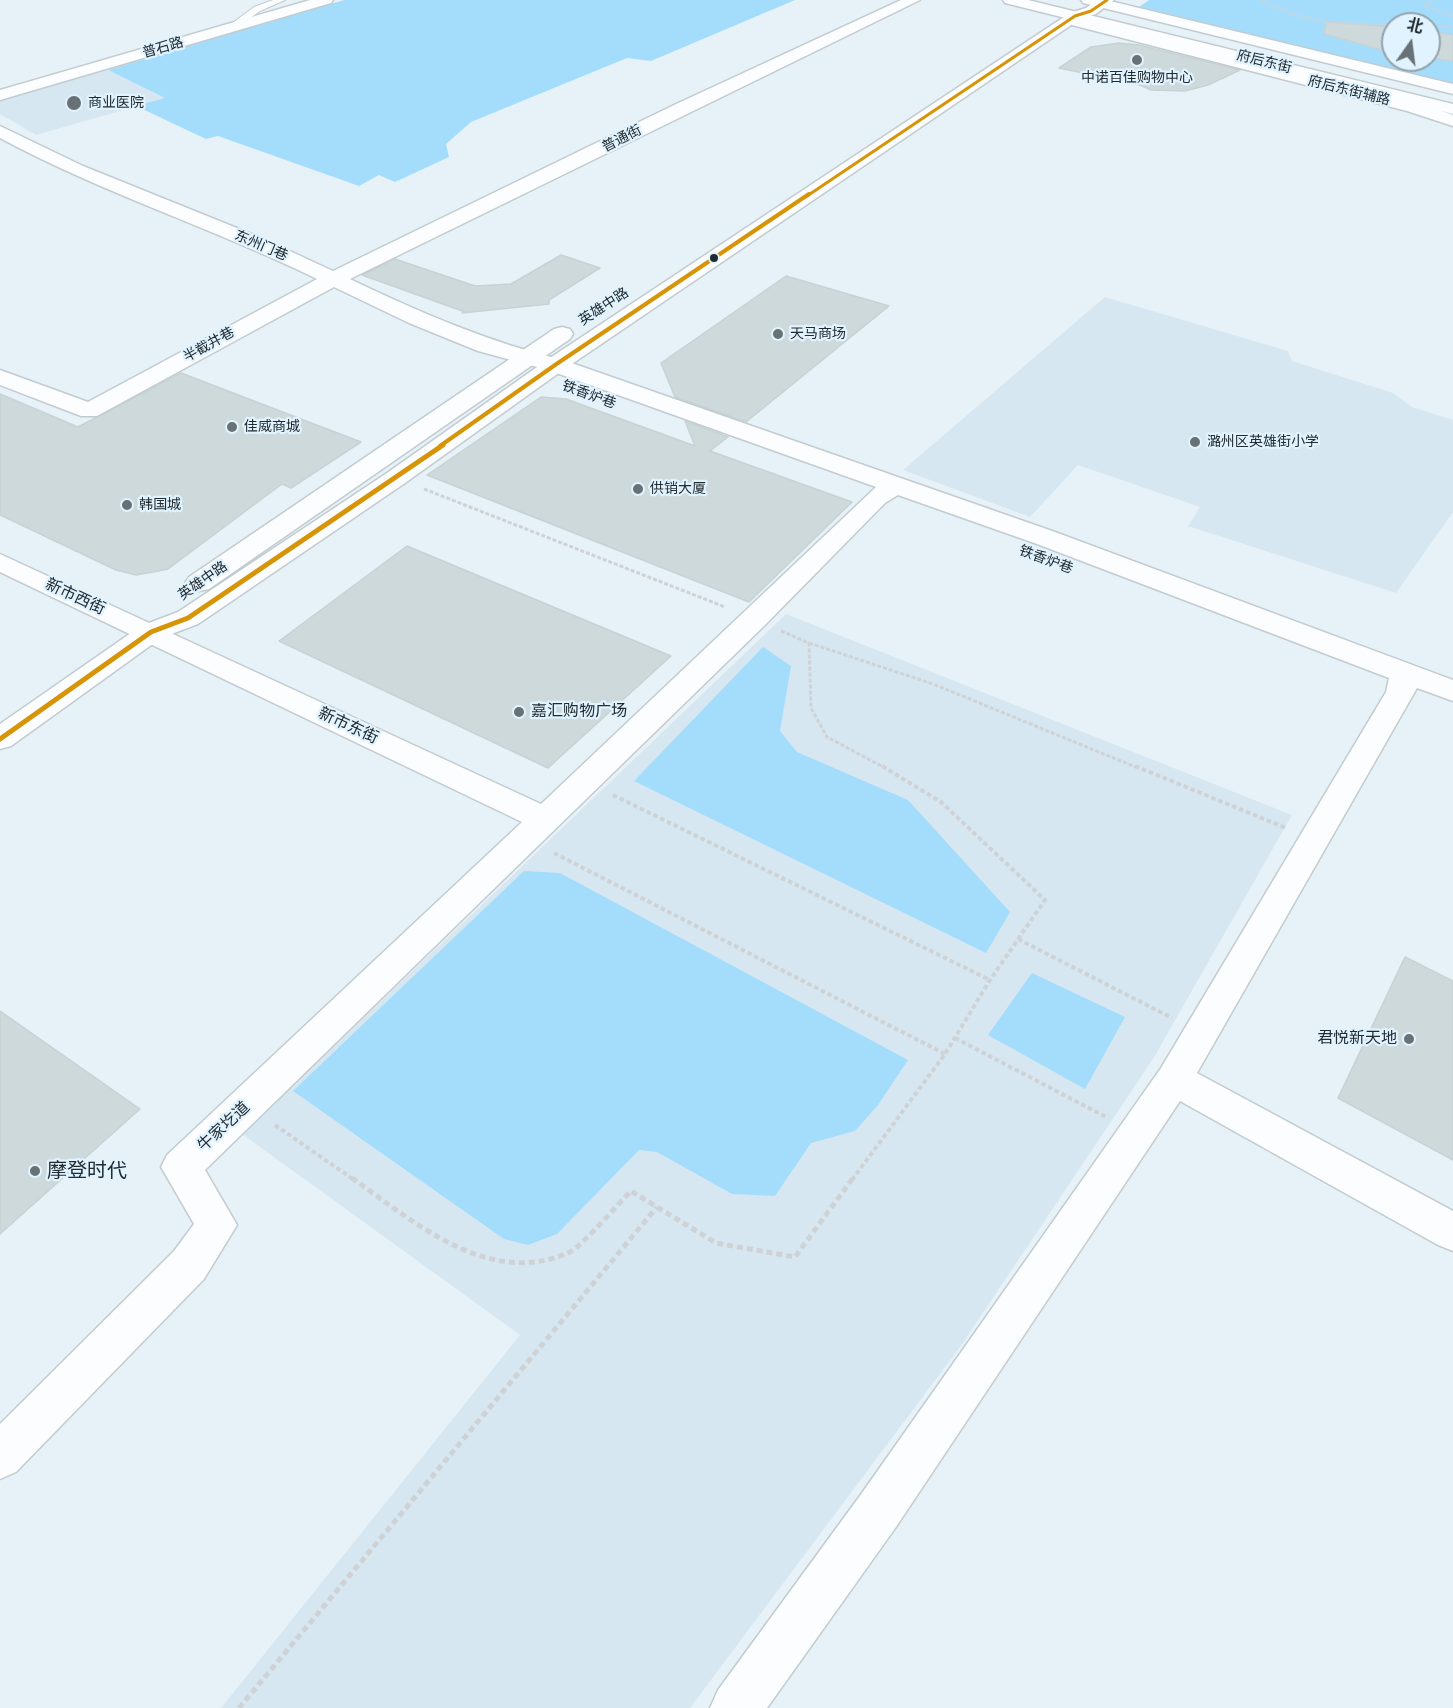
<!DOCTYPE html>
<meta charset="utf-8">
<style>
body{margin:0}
#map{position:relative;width:1453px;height:1708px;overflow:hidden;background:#e7f2f8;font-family:Arial,"Noto Sans SC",sans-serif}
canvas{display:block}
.north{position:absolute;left:1381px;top:12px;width:60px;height:60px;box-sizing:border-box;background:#e0f3ff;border:2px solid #94a3ac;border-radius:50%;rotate:14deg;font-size:16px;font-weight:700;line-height:24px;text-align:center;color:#222b30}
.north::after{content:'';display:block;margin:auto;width:21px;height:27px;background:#677176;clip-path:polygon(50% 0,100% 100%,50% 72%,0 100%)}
</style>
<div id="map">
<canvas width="1453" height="1708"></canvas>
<div class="north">北</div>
</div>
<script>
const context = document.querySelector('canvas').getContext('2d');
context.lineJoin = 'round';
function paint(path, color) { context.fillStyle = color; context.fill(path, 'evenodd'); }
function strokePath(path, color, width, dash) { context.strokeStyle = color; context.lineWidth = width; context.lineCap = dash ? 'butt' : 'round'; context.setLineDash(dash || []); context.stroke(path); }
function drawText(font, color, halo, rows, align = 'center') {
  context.font = font + ' Arial,"Noto Sans SC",sans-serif'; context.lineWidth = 4.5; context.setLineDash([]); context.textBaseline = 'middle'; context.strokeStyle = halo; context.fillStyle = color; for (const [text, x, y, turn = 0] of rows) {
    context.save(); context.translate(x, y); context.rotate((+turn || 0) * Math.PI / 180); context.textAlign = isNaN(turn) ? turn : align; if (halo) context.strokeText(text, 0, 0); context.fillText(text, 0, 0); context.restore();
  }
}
const built = new Path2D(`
 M108,70l58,28 -130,37 -36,-21v-14z
 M1105,297l183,54 4,10 101,32 19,14 41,13v92l-57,81 -208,-67 12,-19 -122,-42 -48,52 -127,-47z
 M786,614l506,201 -139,244 -193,288 -270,361h-469l299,-373 -278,-201z`);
const green = new Path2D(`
 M344,0h451l-144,61 -24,-3 -156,64 -25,22 3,13 -54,25 -16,-7 -20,11 -141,-50 -12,3 -70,-33 29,-8 -57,-28z
 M1149,0h304v87l-317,-78zM1393,24h36v36h-36z
 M763,647l28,19 -11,65 17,21 111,48 102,112 -24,41 -352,-172z
 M524,871l36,2 348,187 -30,45 -23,26 -44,12 -36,53 -43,-2 -75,-42 -18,-2 -82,84 -29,11 -24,-6 -211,-148z
 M1032,973l93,44 -40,72 -97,-54z`);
const building = new Path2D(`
 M1326,22l67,5v26l-69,-19z
 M1429,31l24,4v26l-24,-3z
 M1119,43l20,2 101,25 -32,15 -23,6 -34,-1 -11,-5 -81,-17 32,-21z
 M561,255l39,13 -51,32v4l-87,9 3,-1 -103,-37 33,-16 80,27 36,-2z
 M786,276l103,30 -143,116 -71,-25 -14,-34z
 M181,373l180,69 -70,46 -9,-4 -114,85 -15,3 -17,3 -20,-5 -116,-55v-121l78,33z
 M541,397l25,2 129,47 -10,-25 43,16 -18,14 142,51 -103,100 -322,-127z
 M407,546l264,110 -123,112 -269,-127z
 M1405,957l48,24v179l-115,-62z
 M0,1011l140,98 -140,125z`);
const pathFar3 = new Path2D(`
 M1261,0c42,24 84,24 132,24
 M1431,0l-7,6 29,10
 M1429,25l24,2`);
const pathFar2 = new Path2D(`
 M424,489l301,118
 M781,631l28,12 2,65 16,29 58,31
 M809,643l124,41 205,84`);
const pathFar1 = new Path2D(`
 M1135,766l151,62
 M613,795l377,185
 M554,853l391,201
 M1018,939l154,79
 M955,1038l151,79
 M275,1125l79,55
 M852,1180l93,-126 45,-74 55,-80 -104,-98 -59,-36`);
const path = new Path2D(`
 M352,1178c62,44 138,111 218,74 11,-5 49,-49 61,-61l85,52 79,14 58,-79
 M239,1708l418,-501`);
const lane = new Path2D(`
 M273,0h12l-25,11 -26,19 -8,-2 28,-21z`);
const street = new Path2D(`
 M310,0h23l-2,3 -331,97v-10z
 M901,0h19l-570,279c69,33 138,63 213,81l492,172 398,148v21l-36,-13 -220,385 256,138v40l-15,-6 -258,-144 -284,426 -129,181h-57l8,-18 144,-197 299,-425 225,-376 3,-14 -352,-134 -139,-49 -13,8 -120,122 -560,545 32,55 -33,54 -188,193 -16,7v-55l174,-173 20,-27 -33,-57 6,-12 355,-333 -522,-250v-18l541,250 335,-317 -328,-117 -70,-19 -69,-28 -75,-36 -237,129h-16l-81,-31v-15l88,32 229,-123c-104,-51 -215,-86 -317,-141v-12l83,40 181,73 69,32 341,-166z
 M1081,0h25l347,84v10l-370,-91z
 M1069,15l350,88 34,12v11l-46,-15 -343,-88 -3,-3z`);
const secondary = new Path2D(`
 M1003,0h25l425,104v10l-448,-111z`);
const primary = new Path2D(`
 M1097,0h17l-18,14 -16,5 -517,351 -158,113 -207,141 -37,14 -150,108 -11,3v-25l141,-98 37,-14 209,-139 160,-113 523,-347 16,-5z
 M562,327l8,2 3,5 -3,5 -361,250 -10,2 -10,-2 -4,-6 4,-6 365,-248z`);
const bus1Far2 = new Path2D(`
 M807,196l268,-180 16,-5 16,-11`);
const bus1Far1 = new Path2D(`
 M440,446l115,-81 254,-171`);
const bus1 = new Path2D(`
 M0,739l151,-107 37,-14 255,-173`);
const markers = [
 [1137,60,6,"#677176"],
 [74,103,8,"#677176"],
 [714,258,5,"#222b30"],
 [778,334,6,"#677176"],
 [232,427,6,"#677176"],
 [1195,442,6,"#677176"],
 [638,489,6,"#677176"],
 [127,505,6,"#677176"],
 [519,712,6,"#677176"],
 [1409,1039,6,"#677176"],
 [35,1171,6,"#677176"]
];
const farStreetnames = [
 ["普石路",163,48,-16],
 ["府后东街",1264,62,14],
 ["府后东街辅路",1349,91,14],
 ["普通街",622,139,-27],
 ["东州门巷",261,246,23],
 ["英雄中路",604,307,-33],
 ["半截井巷",209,345,-29],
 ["铁香炉巷",589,395,20],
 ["铁香炉巷",1046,560,20],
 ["英雄中路",203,581,-35]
];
const farPoinames = [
 ["中诺百佳购物中心",1137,78,"center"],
 ["商业医院",88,103],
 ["天马商场",790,334],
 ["佳威商城",244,427],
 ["潞州区英雄街小学",1207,442],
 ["供销大厦",650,489],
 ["韩国城",139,505]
];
const streetNames = [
 ["新市西街",75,597,25],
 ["新市东街",348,726,25],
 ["牛家圪道",224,1127,-43]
];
const poiNames = [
 ["嘉汇购物广场",531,712],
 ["君悦新天地",1397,1039,"right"]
];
const nearPoinames = [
 ["摩登时代",47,1171]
];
paint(built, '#d6e7f2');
paint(green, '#a4ddfb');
paint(building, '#ced9dc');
strokePath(building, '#c7d2d5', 1.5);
strokePath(lane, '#c2cbd0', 2);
strokePath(street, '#c2cbd0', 3);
strokePath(secondary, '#c2cbd0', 3);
strokePath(primary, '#c2cbd0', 3);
strokePath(pathFar3, '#cfd2d5', 2, [2, 1.5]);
strokePath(pathFar2, '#cfd2d5', 3, [4, 2]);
strokePath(pathFar1, '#cfd2d5', 4, [4.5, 3]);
strokePath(path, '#cfd2d5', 5, [6, 4]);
paint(lane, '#fbfdfe');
paint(street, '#fbfdfe');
paint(secondary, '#fbfdfe');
paint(primary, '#fbfdfe');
strokePath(bus1Far2, '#d79407', 3);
strokePath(bus1Far1, '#d79407', 4);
strokePath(bus1, '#d79407', 5);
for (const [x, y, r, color] of markers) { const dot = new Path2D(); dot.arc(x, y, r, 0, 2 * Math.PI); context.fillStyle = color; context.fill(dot); strokePath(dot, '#e0f3ff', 2); }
drawText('14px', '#222b30', '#e0f3ff', farStreetnames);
drawText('14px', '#222b30', '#e0f3ff', farPoinames, 'left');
drawText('16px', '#222b30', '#e0f3ff', streetNames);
drawText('16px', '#222b30', '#e0f3ff', poiNames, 'left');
drawText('20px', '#222b30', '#e0f3ff', nearPoinames, 'left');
</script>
